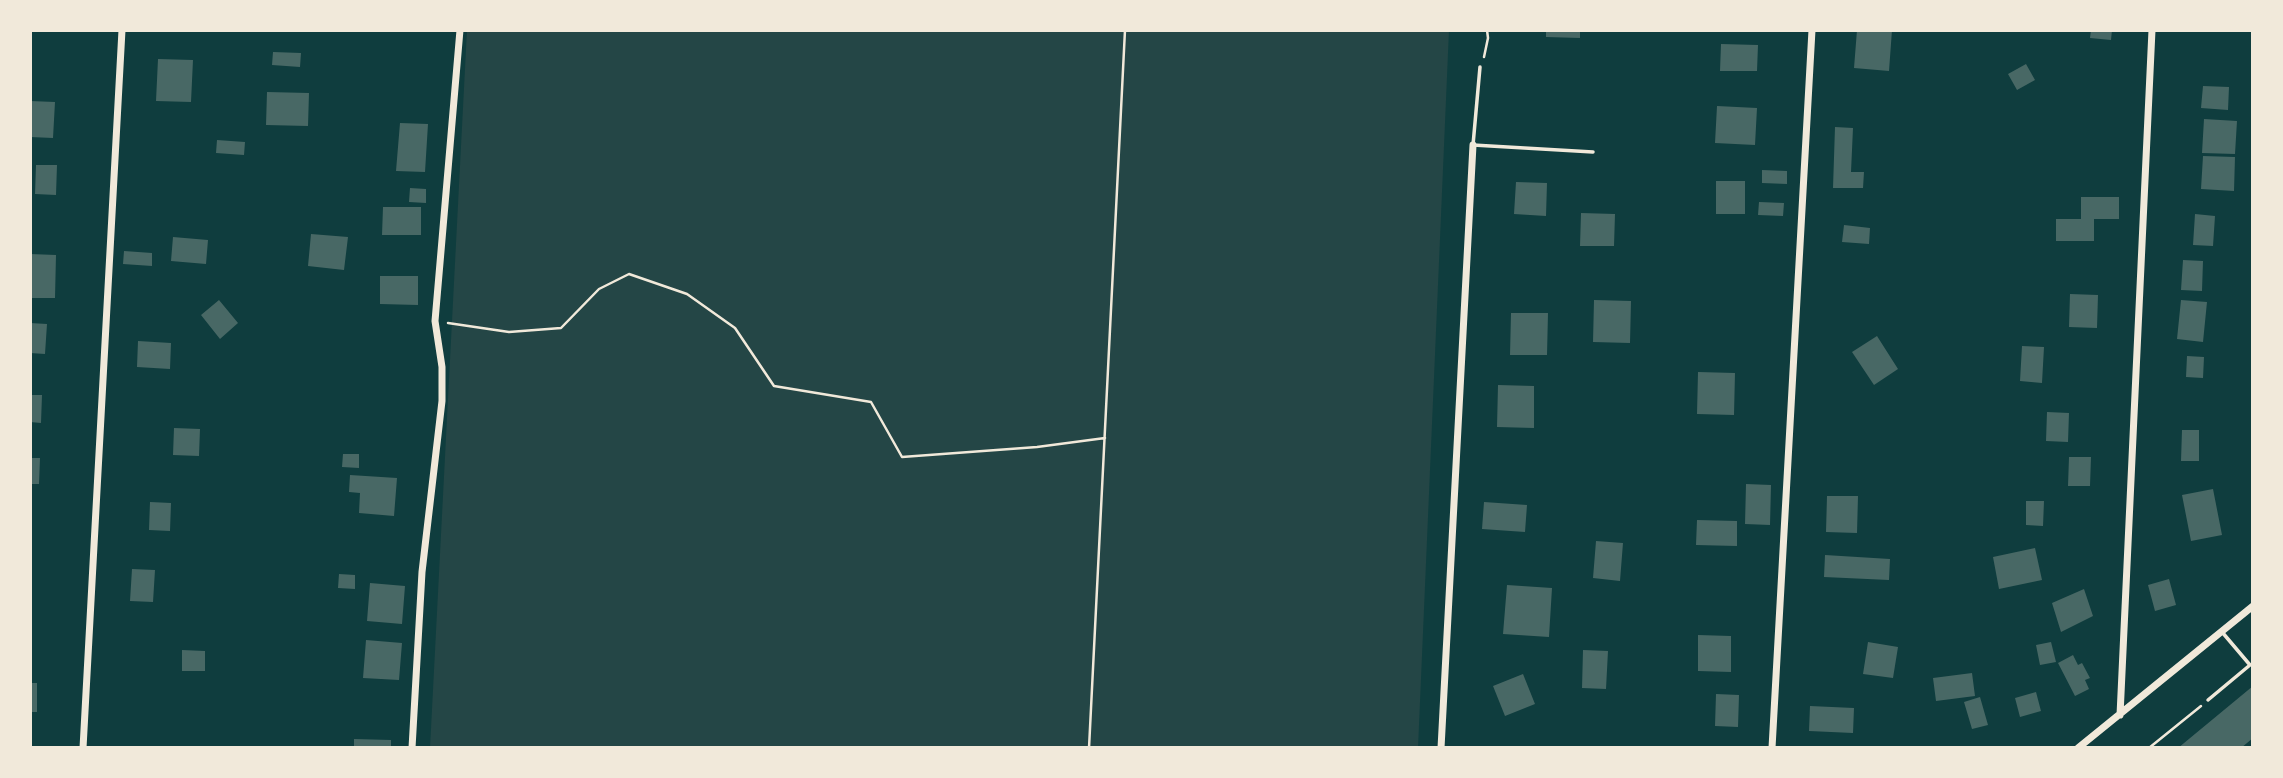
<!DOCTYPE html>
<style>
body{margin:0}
#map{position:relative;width:2283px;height:778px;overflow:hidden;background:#0f3d3e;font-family:Helvetica,sans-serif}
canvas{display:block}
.frame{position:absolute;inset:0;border:32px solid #f1e9da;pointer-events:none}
</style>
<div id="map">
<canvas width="2283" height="778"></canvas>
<div class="frame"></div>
</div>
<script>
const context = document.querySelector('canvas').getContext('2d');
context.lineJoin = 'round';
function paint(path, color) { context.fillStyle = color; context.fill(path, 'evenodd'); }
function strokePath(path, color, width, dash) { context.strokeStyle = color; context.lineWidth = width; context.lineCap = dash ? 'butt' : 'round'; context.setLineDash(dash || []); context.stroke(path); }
const green = new Path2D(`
 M467,30h982l-31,718h-988z`);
const building = new Path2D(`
 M1546,30h34v8l-34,-1z
 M1857,30h35l-3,41 -35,-3z
 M2091,30h21l-1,10 -21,-2z
 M1721,44l37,1 -1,26h-37z
 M273,52l28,1 -1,14 -28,-2z
 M158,59l35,1 -2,42 -35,-1z
 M2026,64l9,16 -18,10 -9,-16z
 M2203,86l26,1 -1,23 -27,-2z
 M267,92l42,1 -1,33 -42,-1z
 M30,101l25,1 -2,36 -23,-1z
 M1717,106l40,2 -2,37 -40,-2z
 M2204,119l33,2 -2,33 -33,-1z
 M400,123l28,1 -3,48 -29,-1z
 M1835,127l18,1 -2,44h13l-1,16h-30z
 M217,140l28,2 -1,13 -28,-2z
 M2203,156l32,1 -1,34 -33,-2z
 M36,165h21l-1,30 -21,-1z
 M1762,170l25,1v13l-25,-1z
 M1716,181h29v33h-29z
 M1516,182l31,1 -1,33 -32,-2z
 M410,188l16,1v14l-17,-1z
 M2081,197h38v22h-25v22h-38v-22h25z
 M1759,202l25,1 -1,13 -25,-1z
 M383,207h38v28h-39z
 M1581,213l34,1 -1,32h-34z
 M2195,214l20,2 -2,30 -20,-1z
 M1844,225l26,3 -1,16 -27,-2z
 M311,234l37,3 -4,33 -36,-4z
 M173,237l35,3 -2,24 -35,-3z
 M124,251l28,2v13l-29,-2z
 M30,254l26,1 -1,43h-25z
 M2183,260l20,1 -1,30 -21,-1z
 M380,276h38v29l-38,-1z
 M2070,294l28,1 -1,33 -28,-1z
 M219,300l19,23 -18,16 -19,-24z
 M1594,300l37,1 -1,42 -37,-1z
 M2181,300l26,2 -4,40 -26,-3z
 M1511,313h37l-1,42h-37z
 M30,323l17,1 -2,30 -15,-1z
 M1877,336l21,33 -24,16 -22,-33z
 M138,341l33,2 -1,26 -33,-2z
 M2022,346l22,1 -2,36 -22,-2z
 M2187,356l17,1 -1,21 -17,-1z
 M1698,372l37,1 -1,42 -37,-1z
 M1498,385l36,1v42l-37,-1z
 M30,395h12l-1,28 -11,-1z
 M2047,412l22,1 -1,29 -22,-1z
 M174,428l26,1 -1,27 -26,-1z
 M2182,430h17v31h-18z
 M343,454h16v14l-17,-1z
 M2069,457h22l-1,29h-22z
 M30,458h10l-1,26h-9z
 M350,475l47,3 -3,38 -35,-3 1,-20 -11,-1z
 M1746,484l25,1 -1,40 -25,-1z
 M2213,489l9,46 -31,6 -9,-46z
 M1827,496h31l-1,37 -31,-1z
 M2026,501h18l-1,25 -17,-1z
 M150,502l21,1 -1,28 -21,-1z
 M1484,502l43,3 -2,27 -43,-3z
 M1697,520l40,1v25l-41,-1z
 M1596,541l27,2 -3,38 -27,-3z
 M2035,548l7,32 -43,9 -6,-32z
 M1825,555l65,4 -1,21 -65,-3z
 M132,569l23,1 -2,32 -23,-1z
 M339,574l16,1v14l-17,-1z
 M2169,579l7,26 -21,6 -7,-26z
 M370,583l35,3 -3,38 -35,-3z
 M1507,585l45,3 -3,49 -46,-3z
 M2084,589l9,27 -32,16 -9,-29z
 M1698,635l33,1v36l-33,-1z
 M366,640l36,3 -3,37 -36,-2z
 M1868,642l30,5 -5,31 -30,-4z
 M2051,642l5,20 -16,3 -4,-20z
 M182,650l23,1v20h-23z
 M1583,650l25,1 -2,38 -24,-1z
 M2073,655l5,10 4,-2 8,15 -5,2 4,9 -14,7 -17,-33z
 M1972,673l3,23 -39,5 -3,-23z
 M1523,674l12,30 -30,12 -12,-30z
 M30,683h7v29h-7z
 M2253,686v52l-12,10h-63z
 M2036,692l5,19 -21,6 -5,-19z
 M1716,694l23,1 -1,32 -23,-1z
 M1980,697l8,28 -16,4 -8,-27z
 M1810,706l44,2 -1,25 -44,-2z
 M354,739l37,1v8h-37z`);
const path = new Path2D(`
 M1484,57l4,-19 -1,-8
 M448,323l61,9 52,-4 38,-39 30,-15 58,20 48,34 39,58 97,16 31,55 135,-10 68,-9
 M1089,748l36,-718
 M2149,748l52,-42`);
const service = new Path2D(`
 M1480,67l-7,78 120,7
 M2208,700l42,-35 -28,-33`);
const minor = new Path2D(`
 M2120,715l32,-685
 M83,748l39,-718
 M412,748l10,-176 20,-171v-34l-7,-46 25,-291
 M1441,748l32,-603
 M1772,748l40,-718
 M2078,748l175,-142`);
paint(green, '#244646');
paint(building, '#486865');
strokePath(path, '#f1e9da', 2.5);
strokePath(service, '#f1e9da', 3.5);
strokePath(minor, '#f1e9da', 7);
</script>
